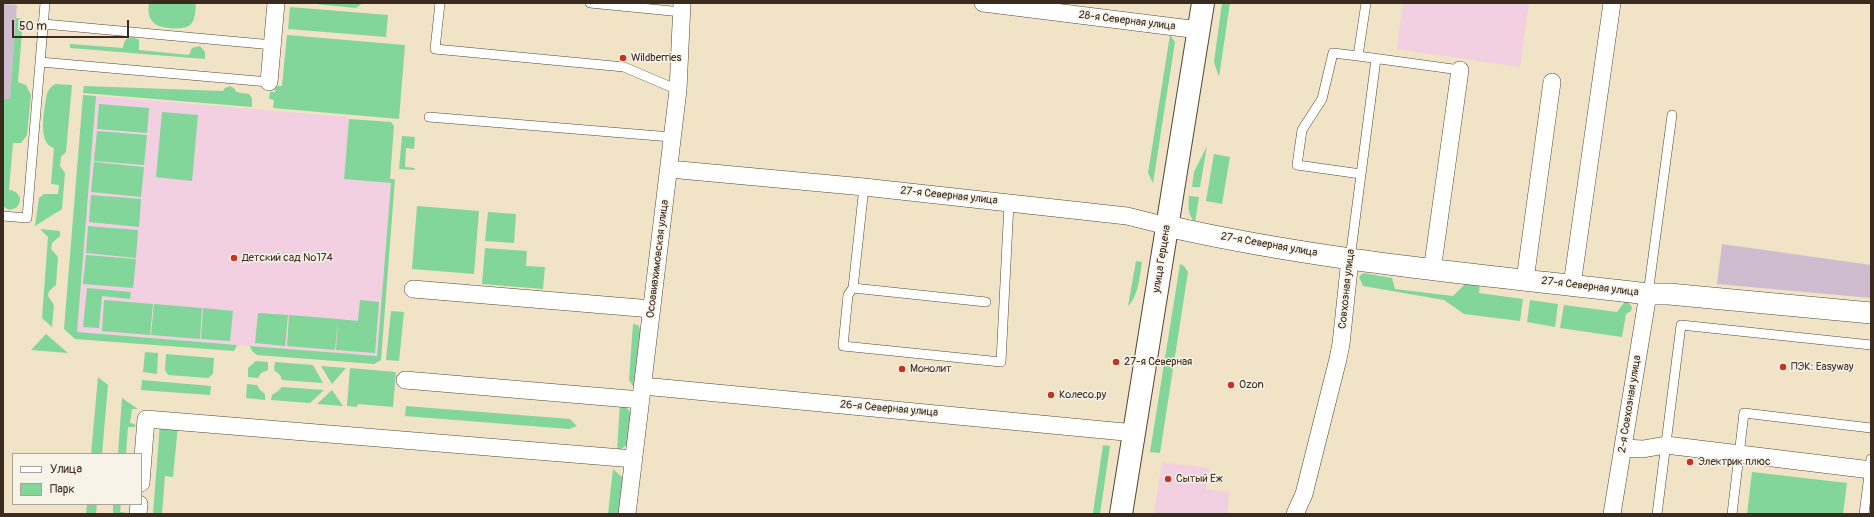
<!DOCTYPE html>
<meta charset="utf-8">
<style>
body{margin:0}
#map{position:relative;width:1874px;height:517px;overflow:hidden;background:#f1e3c6;font-family:Pangolin,sans-serif}
canvas{display:block}
.frame{position:absolute;inset:0;border:4px solid #3b2a1e;pointer-events:none}
.legend{position:absolute;left:12px;top:453px;width:130px;height:52px;box-sizing:border-box;background:#f7f3e8;border:1px solid #aca397;margin:0;padding:5px 7px;list-style:none;font-size:12px;color:#3b2a1e}
.legend li{display:flex;align-items:center;gap:8px;height:20px}
.legend b{width:20px;border:1px solid #aca397}
.scale{position:absolute;left:12px;top:20px;width:117px;height:18px;box-sizing:border-box;border:2px solid #3b2a1e;border-top:0;padding-left:5px;font-size:12px;line-height:14px;white-space:nowrap;color:#3b2a1e;-webkit-text-stroke:3px #f7f3e8;paint-order:stroke}
</style>
<div id="map">
<canvas width="1874" height="517"></canvas>
<div class="frame"></div>
<ul class="legend">
<li><b style="height:5px;background:#fff"></b>Улица</li>
<li><b style="height:11px;background:#82d699"></b>Парк</li>
</ul>
<div class="scale">50 m</div>
</div>
<script>
const context = document.querySelector('canvas').getContext('2d');
context.lineJoin = 'round';
function paint(path, color) { context.fillStyle = color; context.fill(path, 'evenodd'); }
function strokePath(path, color, width, dash) { context.strokeStyle = color; context.lineWidth = width; context.lineCap = dash ? 'butt' : 'round'; context.setLineDash(dash || []); context.stroke(path); }
function drawText(font, color, halo, rows, align = 'center') {
  context.font = font + ' Pangolin,sans-serif'; context.lineWidth = 3; context.setLineDash([]); context.textBaseline = 'middle'; context.strokeStyle = halo; context.fillStyle = color; for (const [text, x, y, turn = 0] of rows) {
    context.save(); context.translate(x, y); context.rotate((+turn || 0) * Math.PI / 180); context.textAlign = isNaN(turn) ? turn : align; if (halo) context.strokeText(text, 0, 0); context.fillText(text, 0, 0); context.restore();
  }
}
const built = new Path2D(`
 M1403,3h126l-9,64 -123,-18z
 M96,96l253,21 -5,62 47,4 -14,173 -300,-24z
 M1162,462l47,6 -3,21 24,3 -3,22h-73z`);
const industrial = new Path2D(`
 M3,4l14,1 -7,95 -7,-1z
 M1722,244l149,21v33l-154,-14z`);
const green = new Path2D(`
 M149,3h47c-1,7 0,15 -5,21 -5,7 -32,5 -37,-1 -6,-6 -6,-12 -5,-20z
 M306,3h57l-7,5z
 M1222,3h8l-11,74 -5,-15z
 M290,7l98,8 -2,22 -98,-8z
 M16,18l7,1 -5,63 8,3 5,10 -4,40 -6,8h-8l-4,47c10,1 15,10 7,18l-7,2 -6,-4v-107h7z
 M287,35l118,10 -6,74 -126,-11 1,-8 -5,-1 1,-7h5l1,-6h6z
 M1170,35l5,7 -22,141 -5,-10z
 M133,37l6,3v10l50,5 3,-7 8,-2 5,6v7l-135,-11v-4l53,4c1,-7 2,-10 10,-11z
 M55,84l17,1 -6,67 -5,5 -1,9 5,7 -3,36 -27,17 4,-28 5,-4h14l1,-9 -8,-1 3,-36c-18,-5 -9,-41 -7,-55l3,-5z
 M84,86l139,5 2,-3 5,-2 5,3 1,3 13,2 3,4v9l-169,-14z
 M83,95l13,1 -19,236 160,13 -3,6 -159,-12 -11,-10z
 M99,104l50,4 -2,25 -50,-4z
 M162,112l36,3 -6,66 -36,-4z
 M349,119l42,3 3,4 -4,53h5l-14,181 -7,4 -117,-9 -5,-4 -2,-5 127,10 14,-173 -47,-4z
 M97,131l50,4 -3,30 -50,-4z
 M402,136l13,1 -1,12 -8,-1 -1,19 10,1 -1,2 -15,-1z
 M1207,146l-7,41h-8l2,-15z
 M1214,154l16,3 -8,47 -16,-3z
 M94,162l50,5 -3,30 -50,-5z
 M91,195l50,4 -2,28 -50,-5z
 M1189,196l10,1 -4,26c-7,-9 -7,-15 -6,-27z
 M417,206l62,5 -5,63 -62,-5z
 M488,212l28,2 -2,29 -29,-2z
 M88,226l50,4 -2,28 -50,-5z
 M40,229l20,2v5l-8,7 -1,6 7,8 -2,28 -7,6 -1,5 6,9 -2,22 -10,-9 6,-81z
 M485,248l42,3 -1,15 19,1 -2,22 -61,-5z
 M86,255l50,4 -3,29 -50,-4z
 M1136,261l6,1c-2,13 -4,36 -14,44z
 M1180,264l4,2 4,6 -28,181 -10,-1z
 M1363,273l29,5 3,11 58,7 15,-15 12,1 -1,11 44,6 -3,22 -56,-7 -20,-14 -81,-14 -4,-9z
 M87,288l44,4 -1,7 -28,-3 -3,32 -16,-1z
 M104,300l49,4 -3,31 -48,-4z
 M360,300l19,2 -4,51 -39,-3 2,-31 20,2z
 M1530,300l28,4 -3,23 -28,-5z
 M1626,300l6,7 -1,4 -5,3 -4,23 -62,-9 4,-23 53,7z
 M154,304l48,4 -2,31 -49,-4z
 M203,308l30,3 -3,30 -29,-2z
 M391,311l13,1 -5,49 -13,-1z
 M258,313l30,2 -3,31 -30,-3z
 M289,315l49,4 -3,31 -48,-4z
 M633,324l5,1 3,6 -5,52 -3,3 -4,-6z
 M46,334l22,19 -37,-3z
 M145,352l13,1 -1,21 -14,-2z
 M166,354l48,4 -1,16 -5,4 -40,-3 -3,-5z
 M256,361l12,1v8l-7,3 -3,5 -10,-1v-9z
 M275,362l38,3 10,18 -41,-3 -2,-5 -6,-5z
 M321,366l25,2 -14,16z
 M350,368l46,4 -3,35 -35,-3 -1,3 -10,-1z
 M98,377l10,8 -6,69h-11z
 M142,380l69,6 -1,9 -69,-5z
 M247,384l10,1 3,5 5,4v6l-19,-2z
 M282,387l42,3 -14,13 -39,-3 1,-5 6,-4z
 M332,390l11,16 -26,-2z
 M122,398l16,11h-6l-2,14 5,1v3h-7l-2,27h-8z
 M620,404l7,4 5,7 -5,30 -10,7z
 M406,406l164,13 7,7 -8,3 -164,-13z
 M160,423l18,2 -5,52 -8,-1 -3,38h-9z
 M1103,445l7,1 -10,68 -7,-1z
 M613,469l10,9 -4,36h-11z
 M1752,472l95,11 -4,31h-96z
 M87,504h10l-1,10h-10z
 M113,504h8l-1,8 14,2h-21z`);
const service = new Path2D(`
 M440,3l-5,46 189,18 54,23
 M590,3l92,9
 M44,24l229,21
 M1358,56l102,14
 M40,62l229,20
 M429,117l242,20
 M1361,174l-64,-9 5,-35 20,-31 11,-46 25,3 8,-53
 M864,187l-11,101 133,14
 M3,216l24,2 18,-215
 M1350,259l26,-200
 M853,288l-5,7 -5,51 158,16 8,-159
 M1648,294l24,-179
 M1657,514l24,-189 190,20
 M1732,514l12,-101 127,15
 M1864,514l7,-55`);
const minor = new Path2D(`
 M983,3l216,27
 M269,82l7,-79
 M669,169l195,18 263,29 40,10
 M1432,271l28,-201
 M1525,280l27,-198
 M1572,285l40,-282
 M413,289l239,20
 M405,380l236,20
 M643,386l492,47
 M1623,448l20,1 23,-4 205,25
 M141,483l5,-64 488,40
 M138,514l1,-10
 M627,514l51,-424 4,-87
 M1295,514l9,-20 34,-135 3,-15 9,-85
 M1612,514l36,-220`);
const tertiary = new Path2D(`
 M1167,226c158,36 320,49 481,68h21l202,19`);
const primary = new Path2D(`
 M1121,514l82,-511`);
const markers = [
 [623,58,4,"#c8321e"],
 [234,258,4,"#c8321e"],
 [1116,362,4,"#c8321e"],
 [1783,367,4,"#c8321e"],
 [902,369,4,"#c8321e"],
 [1231,385,4,"#c8321e"],
 [1051,395,4,"#c8321e"],
 [1690,462,4,"#c8321e"],
 [1168,479,4,"#c8321e"]
];
const streetNames = [
 ["28-я Северная улица",1127,21,7],
 ["27-я Северная улица",949,196,6],
 ["27-я Северная улица",1269,245,10],
 ["Осоавиахимовская улица",658,259,-83],
 ["улица Герцена",1162,259,-81],
 ["27-я Северная улица",1590,287,7],
 ["Совхозная улица",1347,289,-84],
 ["2-я Совхозная улица",1630,404,-81],
 ["26-я Северная улица",889,409,5]
];
const poiNames = [
 ["Wildberries",631,58],
 ["Детский сад №174",242,258],
 ["27-я Северная",1124,362],
 ["ПЭК: Easyway",1791,367],
 ["Монолит",910,369],
 ["Ozon",1239,385],
 ["Колесо.ру",1059,395],
 ["Электрик плюс",1698,462],
 ["Сытый Ёж",1176,479]
];
paint(built, '#f2cfe1');
paint(industrial, '#cfbdcf');
paint(green, '#82d699');
strokePath(service, '#564637', 10);
strokePath(minor, '#564637', 18);
strokePath(tertiary, '#564637', 22);
strokePath(primary, '#564637', 24);
strokePath(service, '#fff', 9);
strokePath(minor, '#fff', 17);
strokePath(tertiary, '#fff', 21);
strokePath(primary, '#fff', 22);
for (const [x, y, r, color] of markers) { const dot = new Path2D(); dot.arc(x, y, r, 0, 2 * Math.PI); context.fillStyle = color; context.fill(dot); strokePath(dot, '#f7f3e8', 1.5); }
drawText('11px', '#3b2a1e', '#f7f3e8', streetNames);
drawText('11px', '#3b2a1e', '#f7f3e8', poiNames, 'left');
</script>
